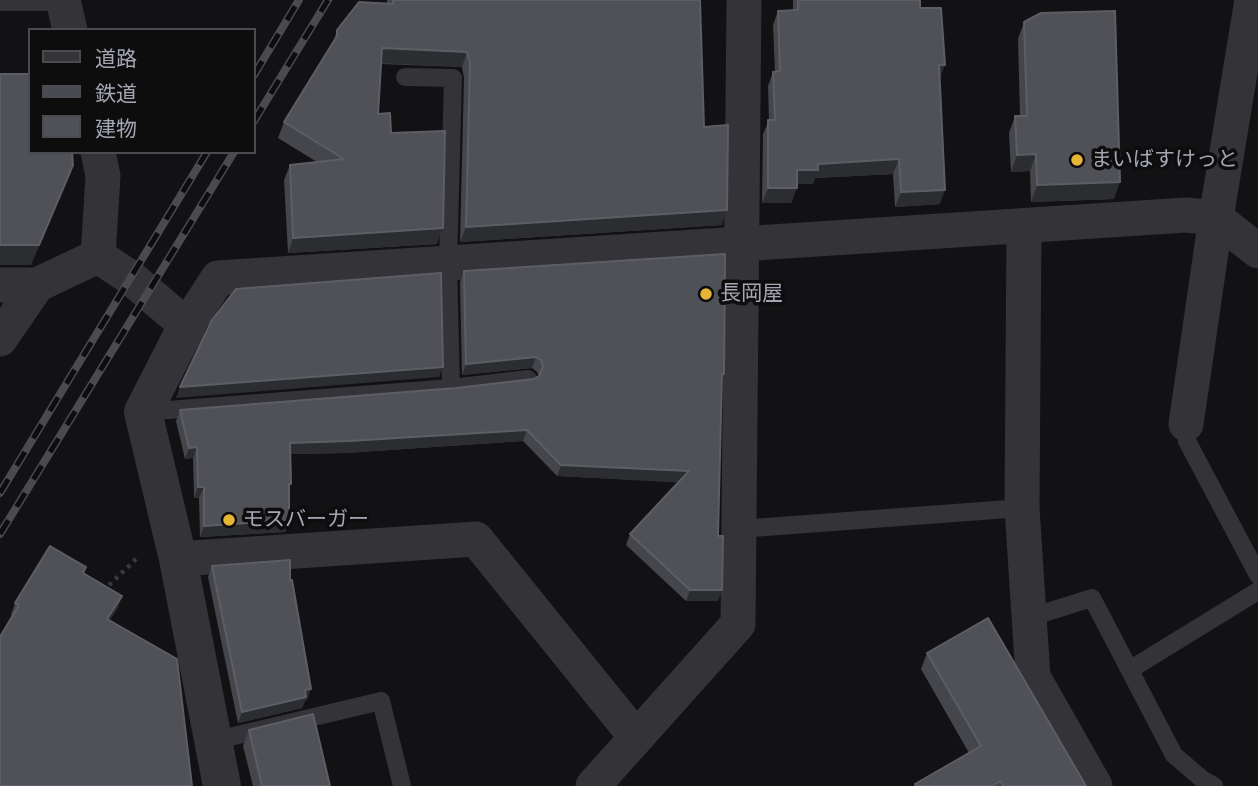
<!DOCTYPE html>
<meta charset="utf-8">
<style>
body{margin:0}
#map{position:relative;width:1258px;height:786px;overflow:hidden;background:#121113;font-family:Raleway,"Noto Sans JP",sans-serif}
canvas{display:block}
.legend{position:absolute;left:28px;top:28px;width:228px;height:126px;box-sizing:border-box;background:#0d0d0e;border:2px solid #494b50;margin:0;padding:9px 12px;list-style:none;font-size:21px;color:#a4a7b3}
.legend li{display:flex;align-items:center;gap:14px;height:35px}
.legend b{width:35px;border:2px solid #494b50}
</style>
<div id="map">
<canvas width="1258" height="786"></canvas>
<ul class="legend">
<li><b style="height:9px;background:#333338"></b>道路</li>
<li><b style="height:9px;background:#4a4b51"></b>鉄道</li>
<li><b style="height:19px;background:#4f5156"></b>建物</li>
</ul>
</div>
<script>
const context = document.querySelector('canvas').getContext('2d');
context.lineJoin = 'round';
function strokePath(path, color, width, dash) { context.strokeStyle = color; context.lineWidth = width; context.lineCap = dash ? 'butt' : 'round'; context.setLineDash(dash || []); context.stroke(path); }
function paint(path, color) { context.fillStyle = color; context.fill(path, 'evenodd'); }
function drawText(font, color, halo, rows, align = 'center') {
  context.font = font + ' Raleway,"Noto Sans JP",sans-serif'; context.lineWidth = 7; context.setLineDash([]); context.textBaseline = 'middle'; context.strokeStyle = halo; context.fillStyle = color; for (const [text, x, y, turn = 0] of rows) {
    context.save(); context.translate(x, y); context.rotate((+turn || 0) * Math.PI / 180); context.textAlign = isNaN(turn) ? turn : align; if (halo) context.strokeText(text, 0, 0); context.fillText(text, 0, 0); context.restore();
  }
}
const path = new Path2D(`
 M103,591l34,-33`);
const service = new Path2D(`
 M0,2h63
 M405,77l48,1 -5,185 3,125
 M143,412l308,-24 77,-9
 M1186,424l1,17 71,134
 M739,529l283,-21
 M1028,618l64,-20 82,157 28,24 12,7
 M1131,669l127,-78
 M213,741l168,-40 21,85`);
const minor = new Path2D(`
 M63,0l7,30
 M98,152l5,24 -5,80
 M1024,227l-2,281 11,169 62,109
 M98,256l33,22 56,48 31,-48 968,-63 30,3 36,-218
 M0,285h37
 M0,339l37,-54 61,-29
 M1186,424l30,-206 42,33
 M178,559l298,-20 160,198
 M593,786l145,-162 6,-624`);
const tertiary = new Path2D(`
 M187,326l-44,86 35,147 44,227`);
const rail = new Path2D(`
 M254,75l45,-75
 M254,121l74,-121
 M0,493l207,-341
 M0,534l234,-382`);
const wall = new Path2D(`
 M387,0h313l4,127 18,98 -262,17 4,-164 -2,-11 -81,-3 -3,50 13,19 46,111 -149,9 -4,-73 6,-15 27,-3 -39,-24 6,-16 49,-79 4,-13 50,-26z
 M793,0h127v8l19,71 1,125 -45,3 -2,-33 -78,4 -2,6h-16l-6,19h-29l1,-69 6,-14 -1,-34 5,-14h2l-2,-47 5,-14 15,-1z
 M1024,22l90,177 -83,3 -1,-31 -19,1 -2,-39 6,-17h5l-2,-77z
 M464,271l260,103 -2,6 -4,156v65h-32l-60,-56 4,-11 49,-52 -122,-6 -34,-35 -178,12 -54,1 -2,66 -4,12 -85,5 -1,-39h-5l-1,-40 -8,1 -9,-38 4,-11 276,-22 78,-9 5,-2 -2,-5 -5,-4 -70,7 -2,-93z
 M212,566l78,14 17,120 -2,1 -3,7 -64,15 -30,-146z
 M86,567l-2,6 34,35 -106,8 -1,-1 4,-12z
 M927,653l159,133h-172l1,-2 54,-31 -48,-84z
 M249,730l81,56h-77l-10,-40z`);
const shadedWall = new Path2D(`
 M382,48l85,4 -5,15 -86,-4z
 M939,65h6l-6,15z
 M1036,154l-6,17 -19,1 6,-17z
 M899,159l-6,15 -78,4 -2,6h-22l6,-14 21,-6z
 M73,165l-7,19 -35,81h-31v-20z
 M1120,182l-6,17 -83,3 6,-17z
 M768,188h29l-6,15h-29z
 M945,190l-5,14 -45,3 6,-15z
 M727,210l-5,15 -262,17 6,-15z
 M443,228l-6,16 -149,9 5,-15z
 M536,357l-4,11 -70,7 4,-11z
 M443,367l-4,10 -263,21 4,-11z
 M527,430l-4,11 -178,12 -59,1 4,-11z
 M197,447l-4,11 -8,1 4,-11z
 M561,465l128,6 -4,12 -128,-7z
 M198,487h6l-5,11h-5z
 M289,520l-4,12 -85,5 4,-11z
 M690,590h32l-4,11h-32z
 M122,596l-4,12 -16,24 5,-13z
 M311,689l-4,11 -2,1 -3,7 -64,15 4,-11z`);
const building = new Path2D(`
 M393,0h307l4,127 24,-2 -1,85 -261,17 4,-164 -3,-11 -85,-4 -4,66 12,-1 1,20 54,-2 -2,97 -150,10 -3,-73 54,-6 -60,-37 53,-86v-6l22,-28 34,2z
 M798,0h122v8h21l4,57h-6l6,125 -44,2 -2,-33 -81,5v6h-21v18h-29v-68h7l-2,-48 7,-1 -2,-60 20,-1z
 M1115,11l5,171 -83,3 -1,-31 -19,1 -2,-39h12l-3,-94 17,-9z
 M0,74h30v78h42l1,13 -34,80h-39z
 M725,254l-1,120h-2l-4,162h5l-1,54h-32l-60,-56 59,-63 -128,-6 -34,-35 -178,11 -59,2 1,41h-2v36l-85,6v-39h-6l-1,-40 -8,1 -9,-38 276,-22 78,-9 5,-3 4,-9 -2,-7 -5,-3 -70,7 -2,-93z
 M441,273l2,94 -263,20 32,-67 24,-31z
 M50,546l36,21 -3,6 39,23 -15,23 70,40 15,127h-192v-149l19,-32 -4,-2z
 M290,560v20h2l19,109 -6,1 1,7 -64,15 -30,-146z
 M988,618l98,168h-83l-2,-5 -9,5h-76l-1,-2 66,-38 -54,-93z
 M313,714l17,72h-68l-13,-56z`);
const markers = [
 [1077,160,7,"#e6b436"],
 [706,294,7,"#e6b436"],
 [229,520,7,"#e6b436"]
];
const poiNames = [
 ["まいばすけっと",1091,160],
 ["長岡屋",720,294],
 ["モスバーガー",243,520]
];
strokePath(path, '#393a3f', 4.5, [3.5, 5]);
strokePath(service, '#333338', 18);
strokePath(minor, '#333338', 35);
strokePath(tertiary, '#333338', 38);
strokePath(rail, '#4a4b51', 8);
strokePath(rail, '#0d0d0e', 5, [16]);
paint(wall, '#45464b');
paint(shadedWall, '#2c2d30');
paint(building, '#4f5156');
strokePath(building, '#5d5e65', 2);
for (const [x, y, r, color] of markers) { const dot = new Path2D(); dot.arc(x, y, r, 0, 2 * Math.PI); context.fillStyle = color; context.fill(dot); strokePath(dot, '#0d0d0e', 2.5); }
drawText('21px', '#a4a7b3', '#0d0d0e', poiNames, 'left');
</script>
